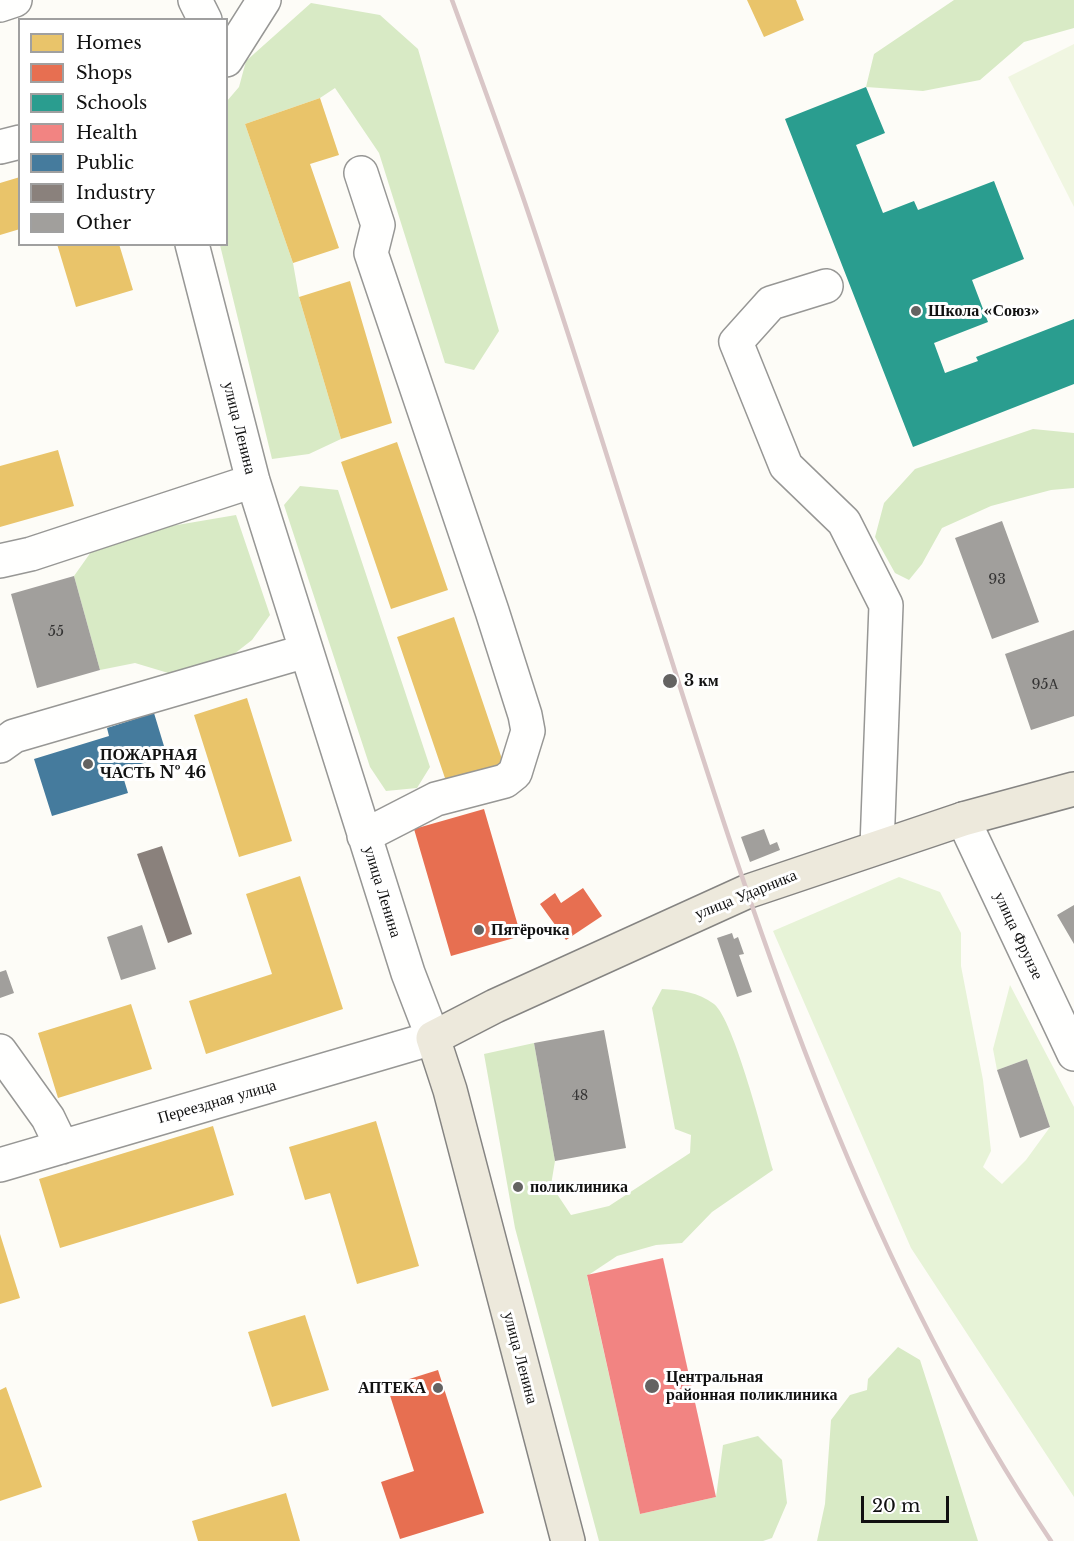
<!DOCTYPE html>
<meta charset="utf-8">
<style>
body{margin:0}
#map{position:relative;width:1074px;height:1541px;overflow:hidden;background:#fdfcf7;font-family:"Libre Baskerville",serif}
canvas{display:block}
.legend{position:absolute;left:18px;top:18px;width:210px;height:228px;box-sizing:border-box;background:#fff;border:2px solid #a0a0a0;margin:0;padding:8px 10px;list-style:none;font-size:18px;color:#111}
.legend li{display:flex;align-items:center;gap:12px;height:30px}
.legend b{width:30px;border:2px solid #a0a0a0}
.scale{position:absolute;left:861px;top:1496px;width:88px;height:27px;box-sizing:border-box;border:3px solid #111;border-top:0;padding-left:8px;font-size:18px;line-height:21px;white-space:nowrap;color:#111;-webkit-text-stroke:4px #fff;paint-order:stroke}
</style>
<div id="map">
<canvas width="1074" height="1541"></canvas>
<ul class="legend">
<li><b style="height:16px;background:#e9c46a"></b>Homes</li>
<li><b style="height:16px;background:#e76f51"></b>Shops</li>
<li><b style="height:16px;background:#2a9d8f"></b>Schools</li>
<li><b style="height:16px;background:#f28482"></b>Health</li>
<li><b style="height:16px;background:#457b9d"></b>Public</li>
<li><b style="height:16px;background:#8a817c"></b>Industry</li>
<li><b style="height:16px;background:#a19f9c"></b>Other</li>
</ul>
<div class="scale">20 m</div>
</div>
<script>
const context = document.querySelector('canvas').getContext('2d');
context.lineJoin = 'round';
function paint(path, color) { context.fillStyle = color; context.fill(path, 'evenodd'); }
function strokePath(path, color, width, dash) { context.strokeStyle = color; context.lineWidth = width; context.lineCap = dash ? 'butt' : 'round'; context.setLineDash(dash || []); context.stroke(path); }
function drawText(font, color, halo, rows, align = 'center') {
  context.font = font + ' "Libre Baskerville",serif'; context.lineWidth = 6; context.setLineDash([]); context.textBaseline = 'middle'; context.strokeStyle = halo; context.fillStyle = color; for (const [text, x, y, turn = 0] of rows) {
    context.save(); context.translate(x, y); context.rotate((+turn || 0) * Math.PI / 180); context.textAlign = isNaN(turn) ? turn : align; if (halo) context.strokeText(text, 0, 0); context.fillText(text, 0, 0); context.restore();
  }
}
const green = new Path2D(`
 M899,877l41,15 21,41v33l22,114 8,71 -8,16 19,17 24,-24 24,-33 -23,-68 -30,11 -4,-21 17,-64 64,122v390l-163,-249 -138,-317z`);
const forest = new Path2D(`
 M954,0h120v28l-50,14 -44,38 -57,11 -57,-4 8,-33z
 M311,3l69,12 38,34 81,282 -25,39 -29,-7 -66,-210 -44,-65 -15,10 -75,26 48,139 6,34 42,142 -32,15 -37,5 -52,-214 6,-1 1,-143 12,-14 7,-26z
 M1033,429l41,4v55l-23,2 -60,16 -49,22 -20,36 -13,16 -14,-7 -20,-36 9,-34 31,-34z
 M300,486l38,4 92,277 -13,21 -31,3 -16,-24 -86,-262z
 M236,515l34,100 -18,25 -18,14 -59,21 -40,-12 -35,7 -26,-94 17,-24 33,-18z
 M662,989c19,1 36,3 52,15 20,16 50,135 59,166l-61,42 -30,31 -26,2 -39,11 -30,20 53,238 76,-17 7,-52 35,-9 24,24 5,43 -15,35 -9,3h-164l-84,-313 -31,-174 50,-11 21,118 -4,24 20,30 38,-9 81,-53 1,-18 -16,-6 -23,-121z
 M898,1347l22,13 58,181h-161l8,-37 6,-84 19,-25 17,-5 1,-11z`);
const pitch = new Path2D(`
 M1074,44v163l-66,-130z`);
const homes = new Path2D(`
 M747,0h49l8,20 -40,17z
 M320,98l19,57 -29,9 29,84 -46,15 -48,-139z
 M20,177v52l-20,6v-52z
 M57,244h62l14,46 -57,17z
 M350,281l42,142 -51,16 -42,-142z
 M397,442l51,148 -57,19 -50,-147z
 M58,450l16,56 -74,21v-61z
 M454,617l50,148 -57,19 -50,-147z
 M247,698l45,143 -53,16 -45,-142z
 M300,876l43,133 -137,45 -17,-53 83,-27 -26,-80z
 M131,1004l21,65 -94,29 -20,-65z
 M376,1121l43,145 -62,18 -27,-91 -25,7 -16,-53z
 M213,1126l21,69 -174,53 -21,-69z
 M0,1234l20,64 -20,6z
 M305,1315l24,75 -57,17 -24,-75z
 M6,1387l36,100 -42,14v-111z
 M286,1493l14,48h-102l-6,-20z`);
const shops = new Path2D(`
 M484,809l37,127 -70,20 -37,-127z
 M583,888l19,28 -36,24 -26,-36 15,-11 6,10z
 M438,1370l46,143 -84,26 -19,-57 33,-11 -27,-85z`);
const schools = new Path2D(`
 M866,87l19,46 -29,12 27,68 31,-12 4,9 76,-29 30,78 -52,21 16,42 -54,21 11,30 33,-12 -2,-4 98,-38v65l-161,63 -128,-328z`);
const health = new Path2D(`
 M663,1258l53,239 -76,17 -53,-239z`);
const public = new Path2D(`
 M154,713l13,43 -46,14 7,23 -76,23 -18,-57 75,-23 -2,-8z`);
const industry = new Path2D(`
 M162,846l30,88 -24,9 -31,-89z`);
const building = new Path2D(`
 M1002,521l37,101 -47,17 -37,-101z
 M74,576l26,94 -63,18 -26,-94z
 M1074,630v86l-43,14 -26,-76z
 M764,829l6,16 7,-3 3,8 -30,12 -9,-25z
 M1074,905v39l-17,-29z
 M142,925l14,44 -35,11 -14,-43z
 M732,933l2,6 4,-2 6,17 -5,1 13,37 -15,5 -20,-59z
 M6,970l8,23 -14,5v-26z
 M604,1030l22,118 -71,13 -21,-118z
 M1027,1059l23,68 -30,11 -23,-68z`);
const minor = new Path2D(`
 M195,0l10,20
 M0,5l15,-5
 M226,60l38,-60
 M0,147l20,-5
 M361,173l17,52 -7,28 121,358 33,104 3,16 -13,42 -10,8 -69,18 -72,37
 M826,286l-55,17 -35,39 50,124 58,56 42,83 -9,242
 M0,561l31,-7 222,-73
 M0,746l14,-10 292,-85
 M963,819l111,235
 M0,1051l48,67 14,29
 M0,1165l433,-127 -25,-65 -155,-492 -61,-237`);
const major = new Path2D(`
 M568,1541l-118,-451 -17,-52 62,-32 251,-114 217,-73 111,-30`);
const rail = new Path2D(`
 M452,0c26,71 52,141 76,212 47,139 90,280 135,421 99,314 202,632 388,908`);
const markers = [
 [916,311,6,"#646362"],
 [670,681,8,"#646362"],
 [88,764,6,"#646362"],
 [479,930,6,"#646362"],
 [518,1187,6,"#646362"],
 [652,1386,8,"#646362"],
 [438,1388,6,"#646362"]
];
const numberNames = [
 ["93",997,580],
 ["55",56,632],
 ["95А",1045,685],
 ["48",580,1096]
];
const poiNames = [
 ["Школа «Союз»",928,311],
 ["3 км",684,681],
 ["ПОЖАРНАЯ",100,755],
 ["ЧАСТЬ № 46",100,773],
 ["Пятёрочка",491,930],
 ["поликлиника",530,1187],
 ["Центральная",666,1377],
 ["районная поликлиника",666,1395],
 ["АПТЕКА",426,1388,"right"]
];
const streetNames = [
 ["улица Ленина",239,428,76],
 ["улица Ленина",382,892,73],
 ["улица Ударника",746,895,-22],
 ["улица Фрунзе",1018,936,65],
 ["Переездная улица",217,1102,-16],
 ["улица Ленина",520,1358,75]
];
paint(green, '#e7f3d7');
paint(forest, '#d8eac5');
paint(pitch, '#f0f6e1');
paint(homes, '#e9c46a');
paint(shops, '#e76f51');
paint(schools, '#2a9d8f');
paint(health, '#f28482');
paint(public, '#457b9d');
paint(industry, '#8a817c');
paint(building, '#a19f9c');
strokePath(minor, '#979795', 36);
strokePath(major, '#858482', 36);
strokePath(minor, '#fffffe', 33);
strokePath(major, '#ede9dc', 33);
strokePath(rail, '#d9c6c7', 4.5);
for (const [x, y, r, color] of markers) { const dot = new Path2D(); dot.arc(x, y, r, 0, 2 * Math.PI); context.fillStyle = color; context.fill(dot); strokePath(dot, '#fff', 2); }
drawText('14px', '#353434', null, numberNames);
drawText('bold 16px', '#111', '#fff', poiNames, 'left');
drawText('16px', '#111', '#fff', streetNames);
</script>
